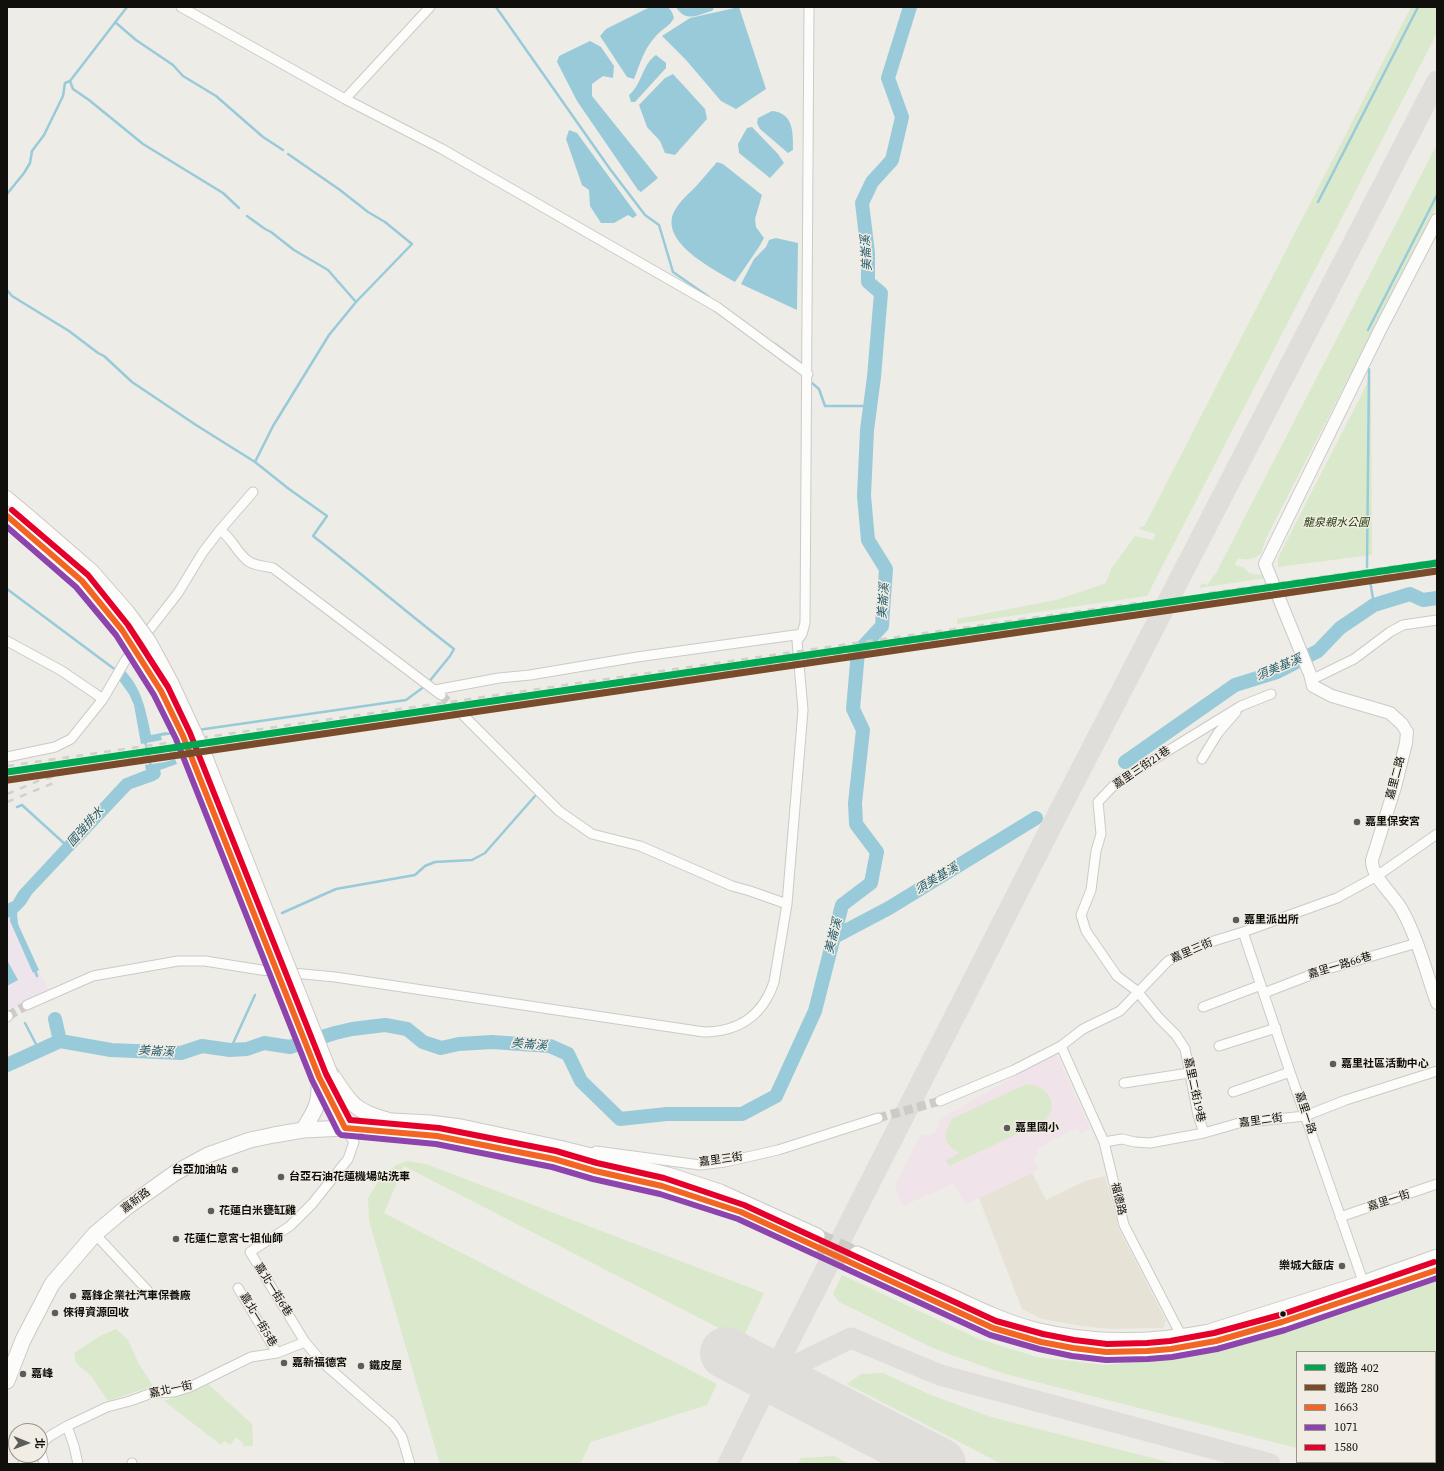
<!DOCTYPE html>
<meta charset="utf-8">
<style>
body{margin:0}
#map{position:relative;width:1444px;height:1471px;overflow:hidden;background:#eeece7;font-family:"Source Serif 4","Noto Sans TC",serif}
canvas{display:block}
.frame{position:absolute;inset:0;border:8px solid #100f0b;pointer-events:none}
.legend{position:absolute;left:1296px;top:1351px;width:140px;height:112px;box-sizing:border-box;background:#f1ede4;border:1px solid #97948d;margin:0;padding:5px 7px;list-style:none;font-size:12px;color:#100f0b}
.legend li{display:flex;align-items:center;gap:8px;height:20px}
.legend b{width:20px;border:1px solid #97948d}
.north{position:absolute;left:8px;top:1423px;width:40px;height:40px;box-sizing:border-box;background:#f1ede4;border:1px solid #97948d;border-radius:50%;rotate:91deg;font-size:11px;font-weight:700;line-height:16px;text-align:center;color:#100f0b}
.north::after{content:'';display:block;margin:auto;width:14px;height:18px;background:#5e5c58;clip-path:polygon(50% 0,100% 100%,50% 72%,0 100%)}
</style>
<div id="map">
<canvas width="1444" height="1471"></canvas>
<div class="frame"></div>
<ul class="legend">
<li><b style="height:5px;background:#00a651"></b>鐵路 402</li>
<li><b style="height:5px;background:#7a4b2a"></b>鐵路 280</li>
<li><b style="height:5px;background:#f26522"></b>1663</li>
<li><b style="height:5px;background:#8e44ad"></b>1071</li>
<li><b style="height:5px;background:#e4002b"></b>1580</li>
</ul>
<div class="north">北</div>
</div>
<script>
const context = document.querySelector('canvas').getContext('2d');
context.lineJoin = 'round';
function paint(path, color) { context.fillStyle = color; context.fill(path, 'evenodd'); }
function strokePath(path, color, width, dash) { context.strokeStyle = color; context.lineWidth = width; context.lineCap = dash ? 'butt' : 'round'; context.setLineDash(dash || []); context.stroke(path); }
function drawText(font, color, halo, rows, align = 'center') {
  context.font = font + ' "Source Serif 4","Noto Sans TC",serif'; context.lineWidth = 3; context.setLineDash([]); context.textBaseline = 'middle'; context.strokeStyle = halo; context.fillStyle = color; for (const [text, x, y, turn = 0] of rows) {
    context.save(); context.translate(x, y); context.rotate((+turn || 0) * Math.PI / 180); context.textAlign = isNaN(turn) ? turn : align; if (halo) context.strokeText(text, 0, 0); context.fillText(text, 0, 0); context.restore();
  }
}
const built = new Path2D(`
 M1032,1173l14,27 39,-19 20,-5 14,53 47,92 -3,7 -51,1 -30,-3 -40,-7 -20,-10 -43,-111z`);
const industrial = new Path2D(`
 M7,899l4,3 6,11 1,11 30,66 -41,23z`);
const education = new Path2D(`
 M1056,1052l34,77 -10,4 -3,-5 -41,21 2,5 -5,3 6,12 -74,36 -11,-22 -51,23 -8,-20 25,-51h10l6,-3 3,-12z`);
const green = new Path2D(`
 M1411,7h26v26l-290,563 -190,28v-5l99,-19 50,-17 5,-14 24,-33 18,4 3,-6 -17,-5 2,-3 3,1z
 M1437,144v62l-171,332 -5,16c-8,5 -13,7 -23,4l-3,7 8,2 6,6 17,3 1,2 -68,10 3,-5 5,2 9,-12z
 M1371,376l1,179 -94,12v-9z
 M1027,1084c20,1 34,20 18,37l-96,45 -3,-6 14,-7c-18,-9 -17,-19 -7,-35z
 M407,1161l19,3 338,129 -22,47 -338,-174 -20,47 333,171 -10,21 -116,37 -11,22h-140l-71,-243 -1,-23 10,-16 18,-17z
 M1437,1272v192h-77l-8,-2h83v-110h-138v96l-292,-74 -70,-25 -96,-47 -6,-8 9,-19 137,64 58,18 68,8 59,-7 60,-9z
 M116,1329l12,11 11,24 14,22 -45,15 -17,-25 -15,-13 -2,-10 26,-17z
 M883,1373l48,22 60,22 185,47h-174l-155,-80 14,-10z
 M208,1384l44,40 1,22h-11l2,-2 -8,-7 -6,8 -6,-4 -3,4 -57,-44z
 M834,1456l15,8h-51l3,-6z`);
const water = new Path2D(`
 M650,7c14,0 20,-4 24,11 -4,8 -12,11 -18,18 -12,12 -16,28 -22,43l-7,-2 -27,-41 6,-7z
 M676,7h37l1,1 -2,3c-15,4 -26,12 -36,-4z
 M739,7l27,82 -30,20 -15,-8 -35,-41 -24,-24 28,-18z
 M590,41l11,6 13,19 -1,12 -10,-2 -11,8v12l66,82 -17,14 -3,-2 -61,-89 -20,-39 2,-6z
 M656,55l10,8v5l-31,34h-4l-2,-7c13,-10 13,-31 27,-40z
 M673,74l32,35 2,10 -32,36 -10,-2 -5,-12 -13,-14 -8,-22 26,-27z
 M772,111c22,2 21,22 21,39l-5,3 -28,-24 -3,-6 1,-5z
 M752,127l26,27 6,9 -14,15 -31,-25 -1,-9 9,-16z
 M569,130l8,3 60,82 -4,3 -5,-3 -14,8h-13l-11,-17 -1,-16 -7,-5 -16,-46z
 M717,162l6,2 39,31 -7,24 1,8 8,11 -5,9 -24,35c-20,-12 -73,-38 -62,-68 5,-12 17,-21 26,-31 6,-7 12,-14 18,-21z
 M776,238l22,5 -1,67 -56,-26 13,-25 12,-12 3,-7z
 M125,671c17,18 21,40 26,64l15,-3 1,3 -6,1 1,4 -21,4 -7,-39 -5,-11 -10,-14z
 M175,759l2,5 -17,6 1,4 -2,4 -5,3 -23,8 -99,105 -7,11 -8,8 1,11 21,46 -6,3 -23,-52v-4l-3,1v-14l6,-3 6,-10 104,-112 23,-9 -1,-5 20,-3z
 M7,960l11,20 -11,6z`);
const stream = new Path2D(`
 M496,7l114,162 35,46 14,10 14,47 36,25
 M115,22l21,18 37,25 10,11 33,20 47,41 20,13
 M70,81l3,8 16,11 54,44 80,49 16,15
 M288,154l52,36 28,22 17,10 27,22 -56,58
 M7,194l17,-21 6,-10 2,-12 12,-16 19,-39 2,-13 5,-2 57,-74
 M1318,202l100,-195
 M247,216l18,13 6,3 23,18 34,20 28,32 -27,33 -56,91 -18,36
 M7,290l5,6 57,35 29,22 6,3 28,26 64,43 59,37 34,27 38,27 -14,20c48,37 93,76 141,113l-4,7 -22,27
 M1368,330l69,-135
 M775,344l24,18 2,2
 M812,383l7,6 6,17h45
 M1367,567l2,-198
 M1370,580l4,25
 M7,589l110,82
 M198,730l208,-30 19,-14
 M164,734l13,-1
 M145,741l6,26
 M17,807l5,-2 44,40
 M282,913l54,-24 79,-14 10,-9 10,-4 37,-2 13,-7 50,-57
 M35,970l2,6
 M25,1023l14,27
 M230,1050l25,-55`);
const river = new Path2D(`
 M1125,762l110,-77 42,-13 41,-21 22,-23 34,-23 36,-11 13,6 14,-2
 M836,936l53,-28 147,-90
 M55,1019l5,22
 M7,1065l53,-24 51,9 70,3 21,-7 28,4 17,-1 17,-6 26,4 45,-14 17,-4 33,-4 22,4 16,13 18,6 18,-4 33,-2 58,4 18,8 13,27 39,38 47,-5h75l34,-18 39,-85 27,-106 29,-22 6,-31 -21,-28 -1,-21 8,-73 -10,-21 5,-57 24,-26 4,-57 -18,-29 -4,-44 3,-66 7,-53 7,-84 -13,-11v-29l-6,-50 10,-21 20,-22 10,-43 -14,-39 22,-71`);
const taxiway = new Path2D(`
 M771,1377l80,-39 89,37 330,89
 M728,1464l43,-87 279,-548 387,-748`);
const runway = new Path2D(`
 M726,1353l214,111`);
const minorTunnel = new Path2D(`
 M441,695l22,20
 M8,1016l19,-11
 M878,1118l62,-17`);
const primaryTunnel = new Path2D(`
 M817,1236l40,18
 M812,1245l40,19`);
const minor = new Path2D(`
 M181,7l164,92 97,50 275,158 91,67
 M345,99l85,-92
 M220,530l33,-38
 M7,641l55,30 41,28
 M1311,680l43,-21 36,-27 13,-7 34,-5
 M435,690l64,-12 31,-3 107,-18 165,-23
 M463,715l96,96 33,23 48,12 92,40 18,5 37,13
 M7,757l48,-10 16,-8 32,-40 22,-38 53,-68 25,-41 17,-22c12,8 17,23 28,31 7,5 17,5 25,7l168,127
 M1202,759l16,-26 18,-21
 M1243,932l47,140 75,215
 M1264,993l57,-22 96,-28
 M27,1005l66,-29 85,-15h27l56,9 74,7 369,55c35,0 59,-17 70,-50l13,-78 16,-194 -6,-69 5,-7 3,-11 4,-616
 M1203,1007l58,-22
 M7,1017l1,-1
 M1061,1046l43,96 20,83 59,114
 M1219,1046l57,-18
 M1124,1083l65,-10
 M1233,1092l57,-20
 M940,1101l74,-31 47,-24 22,-17 37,-18 48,-50 36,-17 39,-12 94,-34 40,-22 60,-42
 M345,1128l9,14 -6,17 -36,45 -22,22 -40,26 55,90 16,19 72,63 9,13 8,27
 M1204,1133l-6,-18 -13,-66 -9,-14 -17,-17 -22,-27 -20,-15 -31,-45 -5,-16 10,-25 5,-39 5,-17 -3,-32 19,-20 124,-76 30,-12
 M1104,1142l18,-3 13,3 15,1 54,-10 35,-10 66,-7 41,-16 91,-29
 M596,1151l104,14 25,-3 53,-12 100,-32
 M1340,1217l97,-33
 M95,1234l53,57
 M238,1288l39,65
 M67,1426l7,20 4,18
 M40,1445l10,-9 17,-10 40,-19 23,-6 22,-8 22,-1 16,-5 61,-30 26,-4 28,-11
 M40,1448l4,16
 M23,1464l8,-9
 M132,1464v-1`);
const tertiary = new Path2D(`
 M1437,220l-57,110 -115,234 45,110 3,12 19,10 58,17 12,11 5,8 -1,11 -11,44 -23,73c-1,17 22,35 30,50 16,29 24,62 35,93
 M7,497l25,21
 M7,516l13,12
 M319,1077l26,51`);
const primary = new Path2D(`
 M332,1075c18,28 22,36 55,45
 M303,1130c14,-22 17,-27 16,-53
 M370,1130l67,6 42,7 75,16 41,12 67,15 51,16 28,10 71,33
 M857,1254c30,14 60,28 91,41 28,13 56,27 87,35 56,14 117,13 174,2l155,-49 73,-26
 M852,1264l141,64 33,11 34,7 62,6 50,-3 39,-6 54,-15 172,-58
 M7,1381l16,-41 29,-56 43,-50 32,-27 48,-34 33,-18 42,-15 24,-5 29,-5 42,-2 47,-7 38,2 31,4 98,21 109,27 52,17 97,44`);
const rail = new Path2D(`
 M1209,593l228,-33
 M1204,603l233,-36
 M7,766l848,-123 289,-41
 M7,794l31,-13 47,-13 46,-9 94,-14 228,-31 403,-62 286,-41
 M7,802l49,-20`);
const tertiaryBridge = new Path2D(`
 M32,518l60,52 36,41 22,30 22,41 32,69 128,324
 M20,528l62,53 40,49 39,61 22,45 136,341`);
const bus1 = new Path2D(`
 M7,516l75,65 40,49 39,61 22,45 136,341 26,51 92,8 117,23 41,12 67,15 79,26 252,116 48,14 32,6 33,4 41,-1 24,-2 45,-8 66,-19 155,-52`);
const bus2 = new Path2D(`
 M7,527l69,60 40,48 38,60 22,44 136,341 26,52 3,3 95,9 116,23 41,12 67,15 78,25 252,116 49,14 33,7 34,4 42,-1 24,-2 45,-8 68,-19 152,-52`);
const bus3 = new Path2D(`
 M12,510l76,65 40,50 40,62 22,46 136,341 24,46 89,8 117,23 41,12 67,15 80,27 252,116 47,13 31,6 33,4 40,-1 23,-2 44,-8 66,-18 154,-53`);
const rail1 = new Path2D(`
 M7,772l1430,-209`);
const rail2 = new Path2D(`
 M8,780l1429,-209`);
const markers = [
 [1357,822,4,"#5e5c58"],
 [1236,920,4,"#5e5c58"],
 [1333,1064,4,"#5e5c58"],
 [1007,1128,4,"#5e5c58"],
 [235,1170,4,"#5e5c58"],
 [281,1177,4,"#5e5c58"],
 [211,1211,4,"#5e5c58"],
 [176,1239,4,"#5e5c58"],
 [1342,1266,4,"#5e5c58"],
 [73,1296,4,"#5e5c58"],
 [55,1313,4,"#5e5c58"],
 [1283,1314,3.5,"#100f0b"],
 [284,1363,4,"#5e5c58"],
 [361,1366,4,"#5e5c58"],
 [23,1374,4,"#5e5c58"]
];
const parkNames = [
 ["龍泉親水公園",1336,523]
];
const streetNames = [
 ["嘉里三街21巷",1142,768,-34],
 ["嘉里二路",1396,778,-75],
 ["嘉里三街",1192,951,-23],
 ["嘉里一路66巷",1340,966,-17],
 ["嘉里二街19巷",1194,1090,78],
 ["嘉里一路",1305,1113,72],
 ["嘉里二街",1261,1121,-8],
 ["嘉里三街",721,1160,-8],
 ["福德路",1118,1199,77],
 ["嘉新路",136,1201,-37],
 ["嘉里一街",1389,1201,-18],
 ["嘉北一街6巷",273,1290,58],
 ["嘉北一街5巷",258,1320,59],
 ["嘉北一街",171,1390,-12]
];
const poiNames = [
 ["嘉里保安宮",1365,822],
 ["嘉里派出所",1244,920],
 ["嘉里社區活動中心",1341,1064],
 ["嘉里國小",1015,1128],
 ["台亞加油站",227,1170,"right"],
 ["台亞石油花蓮機場站洗車",289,1177],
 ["花蓮白米甕缸雞",219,1211],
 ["花蓮仁意宮七祖仙師",184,1239],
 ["樂城大飯店",1334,1266,"right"],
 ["嘉鋒企業社汽車保養廠",81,1296],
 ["倈得資源回收",63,1313],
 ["嘉新福德宮",292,1363],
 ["鐵皮屋",369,1366],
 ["嘉峰",31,1374]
];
const waterNames = [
 ["美崙溪",867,253,-94],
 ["美崙溪",884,601,-86],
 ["須美基溪",1279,668,-23],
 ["國強排水",86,827,-48],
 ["須美基溪",937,879,-31],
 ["美崙溪",834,936,-76],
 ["美崙溪",529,1045,5],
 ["美崙溪",156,1052,3]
];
paint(built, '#e6e2d6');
paint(industrial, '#ede4ec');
paint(education, '#f0e3e9');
paint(green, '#dae9cb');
paint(water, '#99cad9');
strokePath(stream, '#99cad9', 2.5);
strokePath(river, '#99cad9', 14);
strokePath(taxiway, '#e0deda', 21);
strokePath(runway, '#e0deda', 52);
strokePath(minorTunnel, '#cdcbc6', 9, [9, 4.5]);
strokePath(primaryTunnel, '#cdcbc6', 15, [15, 8]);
strokePath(minor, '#cccac7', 11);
strokePath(tertiary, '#cccac7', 14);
strokePath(primary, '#cccac7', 17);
strokePath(minor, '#fcfcfb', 9);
strokePath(tertiary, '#fcfcfb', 12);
strokePath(primary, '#fcfcfb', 15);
strokePath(rail, '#d1d0ce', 2.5, [7, 7]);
strokePath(tertiaryBridge, '#cccac7', 14, []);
strokePath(tertiaryBridge, '#fcfcfb', 12);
strokePath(bus1, '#f26522', 6);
strokePath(bus2, '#8e44ad', 6);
strokePath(bus3, '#e4002b', 6);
strokePath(rail1, '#00a651', 7);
strokePath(rail2, '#7a4b2a', 7);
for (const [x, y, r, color] of markers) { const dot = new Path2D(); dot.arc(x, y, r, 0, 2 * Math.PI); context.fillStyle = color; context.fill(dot); strokePath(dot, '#f1ede4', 1.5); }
drawText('italic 11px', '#1c3700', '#f1ede4', parkNames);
drawText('11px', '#100f0b', '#f1ede4', streetNames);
drawText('bold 11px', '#100f0b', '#f1ede4', poiNames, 'left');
drawText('italic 12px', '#225c6d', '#f1ede4', waterNames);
</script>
